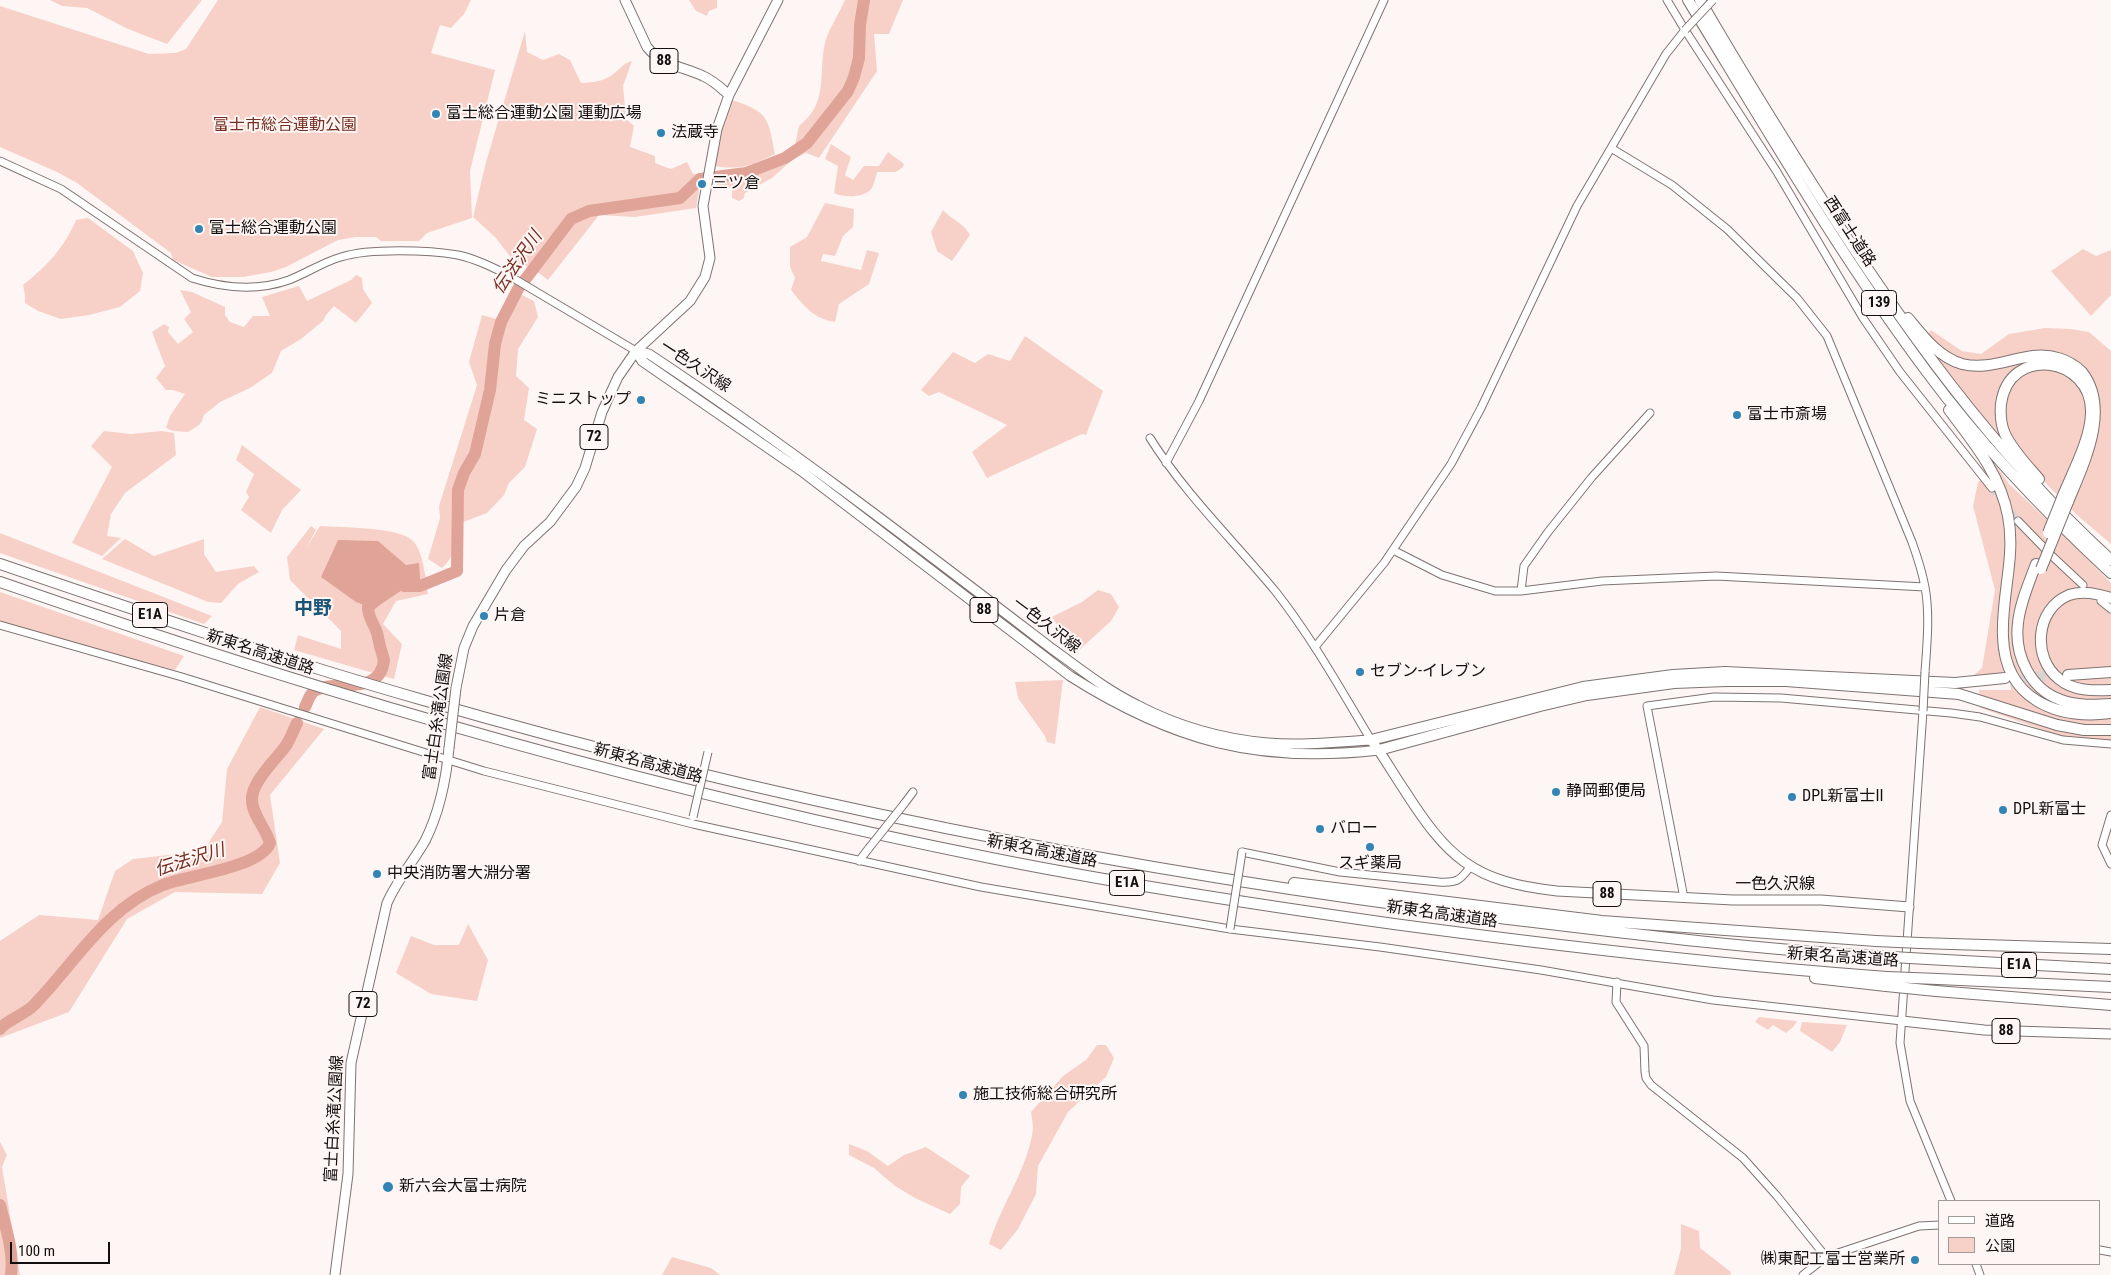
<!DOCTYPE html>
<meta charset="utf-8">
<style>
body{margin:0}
#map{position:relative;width:2111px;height:1275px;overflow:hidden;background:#fef6f5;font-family:"Roboto Condensed","Noto Sans JP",sans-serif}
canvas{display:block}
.legend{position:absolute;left:1938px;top:1200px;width:162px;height:65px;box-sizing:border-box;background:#fef6f5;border:1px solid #a09a99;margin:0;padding:6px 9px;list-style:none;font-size:15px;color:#130f0e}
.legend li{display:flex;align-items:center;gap:10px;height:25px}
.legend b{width:25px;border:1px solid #a09a99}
.scale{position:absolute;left:10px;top:1242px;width:100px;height:22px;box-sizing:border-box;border:2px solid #130f0e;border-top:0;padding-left:6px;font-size:15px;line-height:18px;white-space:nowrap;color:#130f0e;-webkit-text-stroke:4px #fef6f5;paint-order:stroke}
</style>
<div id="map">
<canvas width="2111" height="1275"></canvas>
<ul class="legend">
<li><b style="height:6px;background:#fff"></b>道路</li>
<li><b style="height:14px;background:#f7d1c8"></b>公園</li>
</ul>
<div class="scale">100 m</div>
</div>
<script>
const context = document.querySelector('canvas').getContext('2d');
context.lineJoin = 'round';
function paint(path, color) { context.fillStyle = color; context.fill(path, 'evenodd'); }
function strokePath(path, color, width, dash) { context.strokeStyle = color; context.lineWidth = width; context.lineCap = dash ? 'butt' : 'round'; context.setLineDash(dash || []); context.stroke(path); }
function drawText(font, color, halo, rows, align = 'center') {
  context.font = font + ' "Roboto Condensed","Noto Sans JP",sans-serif'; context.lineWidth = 4; context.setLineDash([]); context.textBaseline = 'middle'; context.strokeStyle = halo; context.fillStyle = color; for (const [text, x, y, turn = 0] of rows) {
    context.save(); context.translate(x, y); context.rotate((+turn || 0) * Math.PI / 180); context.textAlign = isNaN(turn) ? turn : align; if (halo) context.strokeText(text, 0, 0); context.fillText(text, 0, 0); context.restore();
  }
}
const green = new Path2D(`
 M50,0h152l-35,44 -39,-15 -41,-21 -25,-2z
 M218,0h253l-7,14 -13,14 -11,-3 -9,28 64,17 -25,101 2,47 -45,15 -8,8h-38l-5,-4h-20l-18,3 -52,27 -15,5 -28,5h-31l-39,-17 -2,-7 -94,-70 -20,-11 -57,-25v-141l149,48 27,-1 10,-4z
 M689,0h28v8l-8,3 -2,5 -11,-5z
 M845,0h58l-14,34h-15l3,37 -58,87 -13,-5 -14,7 -20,18 -27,15 -1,5 -5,3 -7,-3v-10l-15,1 -1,-16 30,3 48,-26 5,-24c30,-23 19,-52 26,-83 4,-15 14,-29 20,-43z
 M525,31l2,21 16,8 16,-6 11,6 11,23c11,-1 22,-1 31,-8 7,-5 11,-12 20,-14l-9,25 3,33 8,7 -4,21 25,9v7l16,6 16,-7 6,12h9l-6,34 -61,9 -36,-2 -51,65 -17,-13 -15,-3 -21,-27 -22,-20 13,-55z
 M732,100c37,12 36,18 43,54 -26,12 -32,16 -61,12l9,-47z
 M831,144l20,13 -6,18 8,5 11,-14h15l9,-14 16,12 -1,3 -7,5h-19c-1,5 -3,11 -5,16 -7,10 -28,10 -38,5l4,-27 -13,-7z
 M825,203l29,6 -1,18 -10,9 -8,20 -12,-2 -2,7 40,9 6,-20 12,3 -10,31 -30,20 -4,18c-21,-3 -31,-16 -44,-32l4,-12 -5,-11v-20l17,-10z
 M943,210c9,10 21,13 27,25l-18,26 -15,-10 -6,-19z
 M88,218l45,33 10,22 -3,18 -20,16 -31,8 -28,4 -23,-8 -13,-8v-8l-2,-10c24,-19 41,-37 53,-65z
 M2083,249l13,7 15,-6v45l-20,21 -40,-45z
 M356,275l6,3 1,11 9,14 -16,20 -22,-17 -8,9 -3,6 -22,18 -20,12 -9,22 -22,15 -30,14 -16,13 -2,6 -3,4 -11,7 -15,-1 -7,-3 4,-12 15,-22 -12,-4h-7l-10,-12 9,-12 -13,-34 12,-8 5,3 -1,5 10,12 15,-12 -9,-13 7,-7 -11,-22 12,2 33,15v8l5,7 14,5 9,-11h17l-8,-19 37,-11 8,15 44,-21z
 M520,294l14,7 4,16 -20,32 -2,27 13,12 -5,32 13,9 -12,38 -16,16 -5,12 -17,18 -29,11c0,16 -4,34 -16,44l-14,-9 12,-41 -1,-12 38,-121 -8,-23 13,-47 14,4 11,-2 3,-15z
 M2045,328l26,1 18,3 22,19v193l-34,-29 -94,-96 -61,-77 9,-12 31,21 19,3 28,-20z
 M1025,336l78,55 -17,44 -4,-1 -95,44 -15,-26 35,-27 -68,-33 -10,4 -8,-6 32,-38 22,11 13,-9 22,7z
 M104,431l27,3 31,-3 12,2 2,22 -51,38 -14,21 -4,22 14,2 -19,18 -30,-13 40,-76 -21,-21z
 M242,445l59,45 -19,20 -11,23 -30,-23 8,-13 -3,-5 8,-18 -18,-14z
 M1996,465l13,19 60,56 42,43v165l-31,-3 -9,-5 -90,-32 -2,-18h32l-1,-12 -36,1v-4l8,-7 13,-78 -22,-84 5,-24z
 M311,526l5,4 -11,20 15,-24c20,2 81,0 94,16 9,11 12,37 14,52l-32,7 -13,23 19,20 -8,35 -100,-29 4,-15 43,14v-18l-51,-51 -3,-23z
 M0,533l212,83 -8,8 -204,-71z
 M125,539l29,17 50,-17v15l12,18 38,-6 5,6 -21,12 -17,19 -13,-1 -106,-43z
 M1098,590l13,4 8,13 -8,14 -36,33 -23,-37 30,-15z
 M0,592l184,64 -9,14 -148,-39 -27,-10z
 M1063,680l-8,64 -8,-2 -2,-6 -27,-38 -3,-16z
 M260,707l64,22 -54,66 10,68 -18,31 -87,-2 -48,27 -58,93 -69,26v-97l39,-26 59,5 17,-49 18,-12 70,-8 19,-29 5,-53z
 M468,924l20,36 -11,41 -46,-7 -35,-21 15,-37 23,9h25z
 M1759,1017l38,4 -3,5 -8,7 -13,-8 -5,5 -13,-8z
 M1802,1022l45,3 -7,17 -8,10 -32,-21z
 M1097,1045h9l8,13 -8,19 -38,35 -30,54 -2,28 -18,35 -17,21 -12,-6c11,-37 36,-71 43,-109 2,-7 0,-16 -1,-23l32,-36 23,-16z
 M0,1142l7,13 -5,12 18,108h-20z
 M849,1144l18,7 21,15 16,-11 22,-8 44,29 -9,11 -1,17 -10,10 -35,-16 -20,-12 -21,-18 -25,-13z
 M1681,1224l18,7 1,17 31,24 -1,3h-56l7,-26z
 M672,1257l39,11 9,7h-58z`);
const water = new Path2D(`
 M338,540l40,1 28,24 13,-2 2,28 -19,-1 -28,19 -18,-7 -35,-25z`);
const river = new Path2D(`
 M404,586h16l37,-15 1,-81 6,-17 11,-19 15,-64 5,-46 6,-22 17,-33 53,-70 18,-8 91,-13 20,-19 46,-6 39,-15 22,-15 41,-52 6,-14 5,-19 1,-33 4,-25
 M305,707c3,-6 5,-14 11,-17 22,-11 64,7 68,-30 -3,-9 -5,-17 -7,-27 -3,-10 -9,-15 -9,-26l12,-10
 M0,1029c5,-8 26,-15 34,-24 41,-42 71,-97 129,-120 24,-10 97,-17 107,-42 -4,-15 -18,-28 -18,-43 -1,-17 23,-40 33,-53 5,-7 8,-16 12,-24
 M0,1205c6,25 14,45 11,70`);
const minorTunnel = new Path2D(`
 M1992,488l26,33`);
const highwayTunnel = new Path2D(`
 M2006,678l62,-3`);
const minor = new Path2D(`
 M1667,0l18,30 92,142 86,146 37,54 92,116
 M1611,148l61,37 55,44 70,69 30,38 85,206c5,14 10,29 13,45 5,27 2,57 0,85
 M0,161l61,28 131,89c31,10 66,13 97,2 18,-7 34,-18 52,-23 28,-9 88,-7 117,-2 18,4 34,12 50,20l128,76
 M1150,438c35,56 84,103 126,154 36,46 65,98 95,148
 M1166,463l33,-62 185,-401
 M2018,521l34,35 31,29
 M1393,550l49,25 53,16h26l81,-10 114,-5 209,11
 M1521,591l3,-25 24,-34 44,-55 58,-64
 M2101,601l10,8
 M0,625l182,52 302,94 209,53 288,63 249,42 150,18 161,23 172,30 189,21
 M1315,647l69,-84 67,-99 30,-56 96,-202 89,-152 19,-24
 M1923,711l-23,332 10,58 41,100
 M904,804l9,-12
 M2111,815l-9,30 9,19
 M1242,852l98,20 99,10c17,1 21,-1 31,-15
 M859,861l10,-13
 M1684,898l-37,-192 67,-9 67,1 170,15 29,4 83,23 48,4
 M1617,982l-1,20 28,44 1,26 1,6 5,7 92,73 34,38 49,61 93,-31 21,-1
 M2100,1250l11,2
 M1976,1264l4,11
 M1803,1275l23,-18`);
const major = new Path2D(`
 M625,0l22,47c14,18 37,20 56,29 10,4 18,12 26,19
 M636,351l13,3c139,92 270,193 402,294 28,20 55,42 86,57 40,21 86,34 131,38 34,3 69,-1 103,-3 12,15 21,32 32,48 44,69 69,94 154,103l176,9h88l88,7
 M636,351l6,10 158,109 270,206c103,65 187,88 309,74
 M456,688l8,-40 9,-22 33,-56 18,-24 26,-24 26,-35 9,-19 17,-56 16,-35 18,-26 54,-50 15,-24 5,-19 -7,-52 14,-77 12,-34 49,-95
 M1902,1021l82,9 127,4
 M335,1275l13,-101 3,-111 36,-160c10,-23 26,-41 38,-62 15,-30 21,-60 24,-93`);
const highway = new Path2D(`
 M1688,0c77,126 151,254 239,372 54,73 118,140 184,201
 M1700,0c37,64 76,127 116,190 85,134 177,263 295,370
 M1908,318c15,18 30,39 54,46 25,6 47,-5 71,-8 18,-2 36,3 49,16 29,37 2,91 -14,130
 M1949,410c25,33 51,64 59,106 8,41 -7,80 -5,121 2,62 53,83 108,76
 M2039,479c-12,-14 -26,-28 -34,-45 -4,-9 -5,-19 -4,-30 8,-60 91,-47 90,8 0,27 -19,61 -29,86
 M0,564c140,48 280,95 423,136 352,102 713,173 1077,218 124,15 250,31 375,38
 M2036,564c-7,19 -16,39 -18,59 -4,32 12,66 43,77 16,6 34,5 50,4
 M0,582c324,113 655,209 991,276 134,27 268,47 403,66 164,22 328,41 493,53
 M2111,598c-13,-4 -28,-8 -42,-3 -34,14 -37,63 -10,84 14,12 34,12 52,11
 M2068,675l43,-3
 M1371,740l212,-53 90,-12 52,-3 230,11 50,-5
 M1379,750l161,-44 47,-11 87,-12 52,-2h60l173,13 98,31 27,5h27
 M1294,883l308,38 274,20
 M1920,943l191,6
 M1927,959l184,10
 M1815,978l71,8
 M1938,979l173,8
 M1936,991l175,14`);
const minorBridge = new Path2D(`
 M1685,30l28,-30
 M1923,711l2,-39
 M693,817l15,-65
 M869,848l35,-44
 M1230,929l12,-77`);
const majorBridge = new Path2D(`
 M449,748l7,-60`);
const highwayBridge = new Path2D(`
 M2048,533l14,-35
 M2041,569l27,-67
 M1876,941l44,2
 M1875,956l52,3
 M1887,977l51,2
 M1886,986l50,5`);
const markers = [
 [436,114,5,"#3184b4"],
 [661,133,5,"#3184b4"],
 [702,184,5,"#3184b4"],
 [199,229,5,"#3184b4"],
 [641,400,5,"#3184b4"],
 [1737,415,5,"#3184b4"],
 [484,616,5,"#3184b4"],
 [1360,672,5,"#3184b4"],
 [1556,792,5,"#3184b4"],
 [1792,797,5,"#3184b4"],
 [2003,810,5,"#3184b4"],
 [1320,829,5,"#3184b4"],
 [1370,847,5,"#3184b4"],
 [377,874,5,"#3184b4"],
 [963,1095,5,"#3184b4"],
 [388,1187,6,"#3184b4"],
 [1915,1260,5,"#3184b4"]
];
const shields = [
 [664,61,28],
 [1879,303,35],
 [594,437,28],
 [984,610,28],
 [150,615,35],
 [1127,883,35],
 [1607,894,28],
 [2019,965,35],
 [363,1004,28],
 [2006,1031,28]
];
const shieldNames = [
 ["88",664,61],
 ["139",1879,303],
 ["72",594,437],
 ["88",984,610],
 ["E1A",150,615],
 ["E1A",1127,883],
 ["88",1607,894],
 ["E1A",2019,965],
 ["72",363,1004],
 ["88",2006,1031]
];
const poiNames = [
 ["富士総合運動公園 運動広場",446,114],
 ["法蔵寺",671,133],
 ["三ツ倉",712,184],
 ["富士総合運動公園",209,229],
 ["ミニストップ",631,400,"right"],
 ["富士市斎場",1747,415],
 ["片倉",494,616],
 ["セブン-イレブン",1370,672],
 ["静岡郵便局",1566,792],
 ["DPL新富士II",1802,797],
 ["DPL新富士",2013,810],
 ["バロー",1330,829],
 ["スギ薬局",1370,864,"center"],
 ["中央消防署大淵分署",387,874],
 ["施工技術総合研究所",973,1095],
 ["新六会大富士病院",399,1187],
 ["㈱東配工富士営業所",1905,1260,"right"]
];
const parkNames = [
 ["富士市総合運動公園",285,126]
];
const streetNames = [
 ["西富士道路",1849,232,57],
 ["一色久沢線",695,367,33],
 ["一色久沢線",1046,626,37],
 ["新東名高速道路",260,653,18],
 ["富士白糸滝公園線",439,717,-82],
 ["新東名高速道路",648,764,15],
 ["新東名高速道路",1042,852,11],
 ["一色久沢線",1775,885],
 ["新東名高速道路",1442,915,8],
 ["新東名高速道路",1843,958,4],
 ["富士白糸滝公園線",335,1119,-87]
];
const waterNames = [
 ["伝法沢川",518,263,-55],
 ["伝法沢川",190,861,-17]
];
const quarterNames = [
 ["中野",313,609]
];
paint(green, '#f7d1c8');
paint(water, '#dfa497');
strokePath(river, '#dfa497', 12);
strokePath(minorTunnel, '#dbd3d2', 7, [7, 3.5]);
strokePath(highwayTunnel, '#dbd3d2', 10, [10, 5]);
strokePath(minor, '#7e7371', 9);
strokePath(major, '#7e7371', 11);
strokePath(highway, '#7e7371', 12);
strokePath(minor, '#fff', 7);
strokePath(major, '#fff', 9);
strokePath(highway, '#fff', 10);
strokePath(minorBridge, '#7e7371', 9, []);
strokePath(majorBridge, '#7e7371', 11, []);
strokePath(highwayBridge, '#7e7371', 12, []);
strokePath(minorBridge, '#fff', 7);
strokePath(majorBridge, '#fff', 9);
strokePath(highwayBridge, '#fff', 10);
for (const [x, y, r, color] of markers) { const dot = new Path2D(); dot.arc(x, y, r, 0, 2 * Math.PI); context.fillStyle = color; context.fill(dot); strokePath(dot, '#fef6f5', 2); }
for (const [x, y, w] of shields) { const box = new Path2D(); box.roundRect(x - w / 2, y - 12.5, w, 25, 4); context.fillStyle = '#fef6f5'; context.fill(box); strokePath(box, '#130f0e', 1); }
drawText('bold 15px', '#130f0e', null, shieldNames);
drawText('16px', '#130f0e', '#fef6f5', poiNames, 'left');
drawText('16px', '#762f22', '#fef6f5', parkNames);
drawText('16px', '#130f0e', '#fef6f5', streetNames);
drawText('italic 18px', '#763022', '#fef6f5', waterNames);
drawText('bold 19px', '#1b5475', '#fef6f5', quarterNames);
</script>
